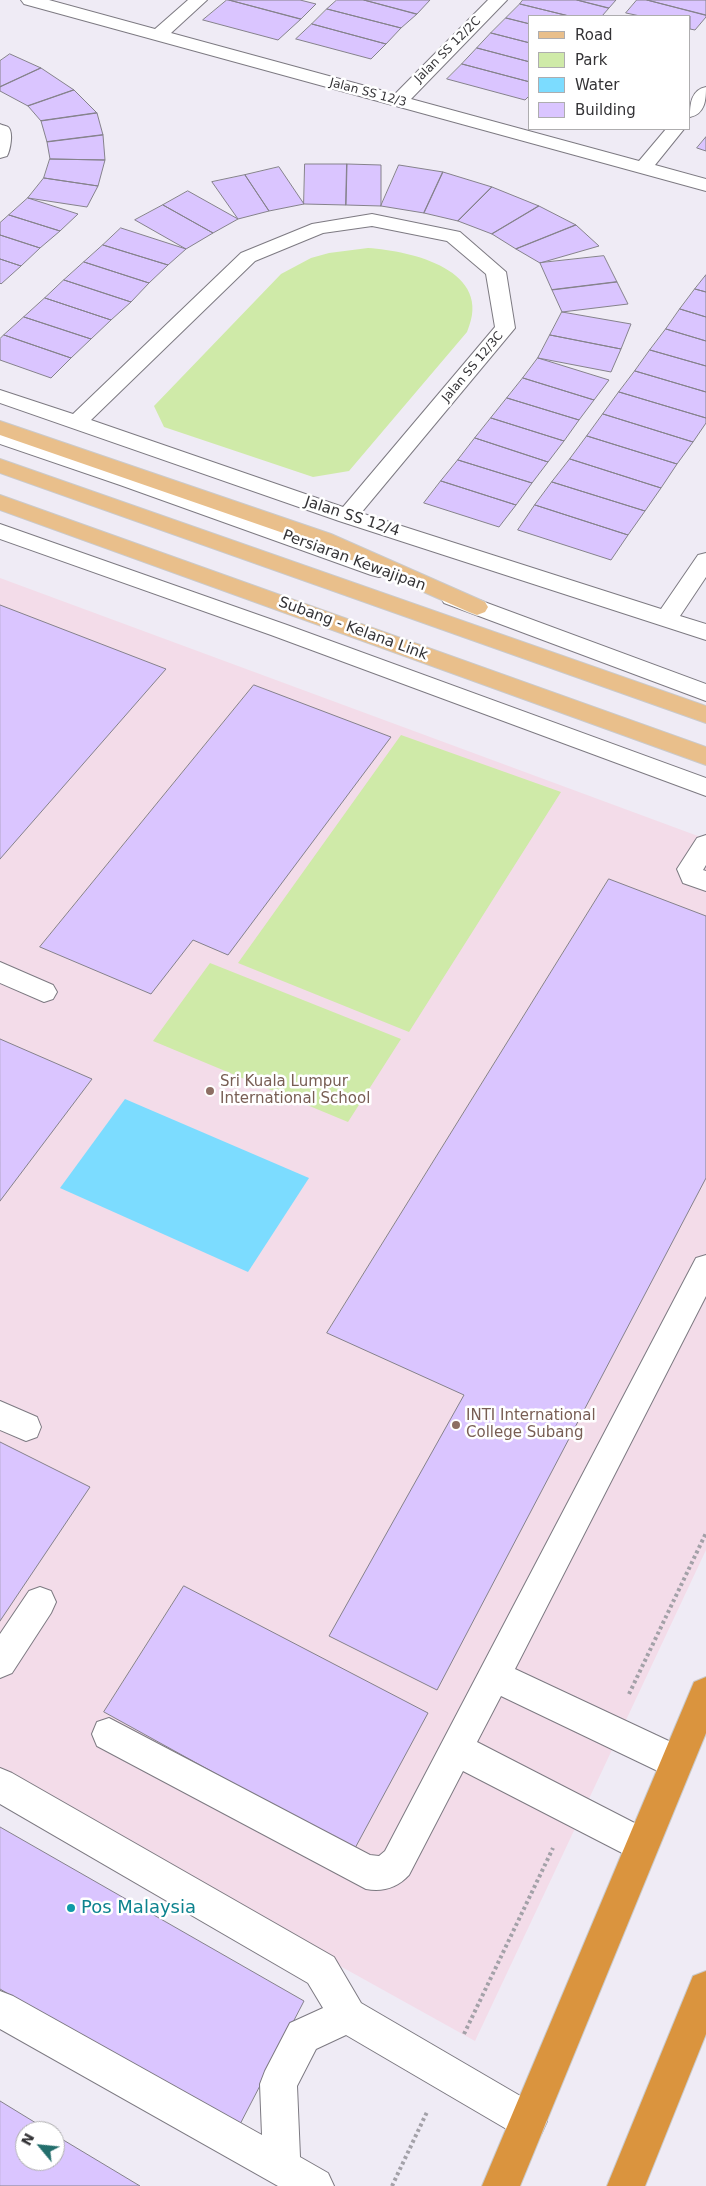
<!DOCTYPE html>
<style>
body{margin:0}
#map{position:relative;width:706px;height:2186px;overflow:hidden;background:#efebf5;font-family:"DejaVu Sans",sans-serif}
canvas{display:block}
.legend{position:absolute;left:528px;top:15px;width:162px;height:115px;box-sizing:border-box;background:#fff;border:1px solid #aeadaf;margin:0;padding:6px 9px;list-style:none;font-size:15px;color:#343336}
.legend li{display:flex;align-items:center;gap:10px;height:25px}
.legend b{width:25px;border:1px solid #aeadaf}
.north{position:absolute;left:15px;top:2121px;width:50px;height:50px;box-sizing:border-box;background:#fff;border:1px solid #aeadaf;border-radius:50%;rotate:298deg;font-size:14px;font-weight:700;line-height:20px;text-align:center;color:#343336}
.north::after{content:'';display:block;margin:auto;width:18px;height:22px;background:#236e6c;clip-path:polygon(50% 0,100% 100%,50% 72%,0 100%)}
</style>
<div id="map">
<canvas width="706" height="2186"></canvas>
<ul class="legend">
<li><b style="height:6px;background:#e9bf8b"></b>Road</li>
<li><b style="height:14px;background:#cfeaa8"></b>Park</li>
<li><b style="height:14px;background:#7cdcff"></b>Water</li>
<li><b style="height:14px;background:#dac5ff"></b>Building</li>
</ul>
<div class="north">N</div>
</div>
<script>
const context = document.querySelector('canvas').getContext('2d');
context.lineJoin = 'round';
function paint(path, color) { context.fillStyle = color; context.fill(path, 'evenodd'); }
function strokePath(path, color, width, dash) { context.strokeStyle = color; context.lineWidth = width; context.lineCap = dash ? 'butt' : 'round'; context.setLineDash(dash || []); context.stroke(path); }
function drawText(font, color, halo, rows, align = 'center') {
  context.font = font + ' "DejaVu Sans",sans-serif'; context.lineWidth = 5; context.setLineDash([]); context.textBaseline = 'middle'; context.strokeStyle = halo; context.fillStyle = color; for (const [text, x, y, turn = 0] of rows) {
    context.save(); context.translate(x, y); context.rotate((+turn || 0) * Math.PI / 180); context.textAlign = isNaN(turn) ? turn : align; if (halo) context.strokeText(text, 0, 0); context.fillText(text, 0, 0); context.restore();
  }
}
const education = new Path2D(`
 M0,578l706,261v711l-231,491 -475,-264z`);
const green = new Path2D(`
 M368,248c44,3 127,22 99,84l-118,139 -36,6 -149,-50 -10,-21 127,-132 30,-16 18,-5z
 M401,735l160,57 -152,240 -171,-69z
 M210,963l191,76 -53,83 -195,-81z`);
const water = new Path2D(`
 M125,1099l184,79 -61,94 -188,-84z`);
const building = new Path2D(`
 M227,0h2l72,19 -23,21 -75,-20z
 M229,0h71l16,4 -15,15z
 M337,0h27l53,14 -16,14 -74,-19z
 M364,0h66l-13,14z
 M523,0h54l32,8 -7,8h-33l-49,-12z
 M577,0h39l-7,8z
 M637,0h10l59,15v2l-11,13 -5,-1v-13h-50l-14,-3z
 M647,0h59v15z
 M520,4l49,12h-39v8l-24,-6z
 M327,9l74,19 -15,16 -74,-20z
 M506,18l24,6v19l-39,-10z
 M312,24l74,20 -15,15 -75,-20z
 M491,33l39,10v19l-53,-14z
 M477,48l53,14v20l-68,-18z
 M10,54l31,14 -41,19v-26z
 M462,64l68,18v13l-5,5 -78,-21z
 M41,68l33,22 -46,16 -28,-15v-4z
 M74,90l23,23 -56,8 -13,-15z
 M97,113l6,22 -56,7 -6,-21z
 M103,135l2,25 -55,-1 -3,-17z
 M706,137v14l-9,-3z
 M50,159l55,1 -7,26 -54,-8z
 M305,164h42l-1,41 -42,-1z
 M347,164l34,1v41l-35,-1z
 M399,165l44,7 -19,41 -43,-7z
 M279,167l25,37 -35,7 -24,-36z
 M443,172l49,15 -34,34 -34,-8z
 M245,175l24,36 -31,8 -26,-37z
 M44,178l54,8 -11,21 -59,-9z
 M492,187l47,19 -47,28 -34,-13z
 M188,191l50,28 -25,14 -50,-28z
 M28,198l50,16 -18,17 -51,-16z
 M163,205l50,28 -27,16 -51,-29z
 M539,206l37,19 -60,24 -24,-15z
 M9,215l51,16 -20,17 -40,-13v-12z
 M576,225l23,21 -59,17 -24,-14z
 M121,228l65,21 -18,16 -65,-20z
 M0,235l40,13 -19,18 -21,-7z
 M103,245l65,20 -19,18 -65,-21z
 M604,256l13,26 -65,8 -12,-27z
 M0,259l21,7 -20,18 -1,-1z
 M84,262l65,21 -18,19 -67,-22z
 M706,275v17l-11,-3z
 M64,280l67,22 -20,18 -66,-22z
 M617,282l11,22 -66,8 -10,-22z
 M695,289l11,3v25l-26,-8z
 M45,298l66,22 -20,19 -67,-22z
 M680,309l26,8v24l-40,-12z
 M562,312l69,12 -10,25 -71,-14z
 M24,317l67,22 -20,19 -67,-23z
 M666,329l40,12v25l-56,-16z
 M4,335l67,23 -20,20 -51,-18v-21z
 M550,335l71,14 -10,23 -73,-14z
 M650,350l56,16v26l-71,-21z
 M538,358l71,22 -15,20 -71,-22z
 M635,371l71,21v26l-87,-26z
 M523,378l71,22 -15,20 -72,-22z
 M619,392l87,26v5l-13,19 -90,-28z
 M507,398l72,22 -15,21 -73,-23z
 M603,414l90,28 -16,22 -90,-28z
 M491,418l73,23 -16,21 -73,-24z
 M587,436l90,28 -16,24 -91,-29z
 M475,438l73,24 -16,21 -74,-23z
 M570,459l91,29 -16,23 -93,-29z
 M458,460l74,23 -16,22 -75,-24z
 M441,481l75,24 -17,22 -75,-24z
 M552,482l93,29 -17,24 -93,-30z
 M535,505l93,30 -17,25 -93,-30z
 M0,605l166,64 -166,190z
 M254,685l137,52 -163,218 -35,-15 -42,54 -111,-47z
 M609,879l97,37v262l-269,512 -108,-54 135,-241 -137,-62z
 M0,1039l92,40 -92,122z
 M0,1442l90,45 -90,134z
 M184,1586l244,127 -74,137 -250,-138z
 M0,1827l304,174 -67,129 -237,-141z
 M0,2101l49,30h-24v30h30v-26l85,51h-140z`);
const path = new Path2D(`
 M629,1694l77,-161
 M464,2034l89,-186
 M392,2186l35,-74`);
const service = new Path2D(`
 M706,835v30l-3,5 3,1v20l-23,-8 -6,-14 20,-31z
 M0,962l53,23 4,7 -4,7 -9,3 -44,-19z
 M706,1255v41l-191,373 173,81 5,12 -5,12 -12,5 -12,-5 -163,-78 -24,46 177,91 5,12 -5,12 -12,5 -12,-5 -167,-86 -54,104c-12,13 -26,17 -43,14l-269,-143 -5,-12 5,-12 12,-4 261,137 9,1 6,-5 311,-593z
 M0,1401l37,16 4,10 -4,10 -11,4 -26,-11z
 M40,1587l11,4 5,11 -5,11 -39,60 -12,5v-44l29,-43z
 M0,1768l12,5 322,184 27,46 180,105 6,13 -6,13 -13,6 -13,-6 -169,-99 -30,14 -19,37 3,71 28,16 6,13h-56l-278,-157v-38l13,5 249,139 -2,-51 5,-13 25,-48 33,-15 -15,-25 -308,-179z`);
const minor = new Path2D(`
 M21,0h28l106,29 33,-29h19l-36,33 224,61 93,-94h19l-96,99 228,62 27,-32h18l-29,36 51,14v12l-682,-187z
 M706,87c0,13 -1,27 -16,30 0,-13 1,-27 16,-30z
 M0,124c1,1 7,2 8,3 6,5 2,24 -1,29l-7,2z
 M372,214l88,18 46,40 9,56 -154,185 300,96 37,-54 8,-2v24l-26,39 26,8v16l-367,-119 -339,-118v-13l73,24 168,-161 71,-29zM372,226l75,15 39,33 9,53 -152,180 -252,-87 164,-159 68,-28z`);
const secondary = new Path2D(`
 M0,430l136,45 251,90 3,5 -3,5 -8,2 -8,-2 -251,-90 -120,-41z
 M0,524l287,101 419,153v18l-435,-161 -271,-96z
 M452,590l254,94v17l-262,-98 -3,-5 3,-5z`);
const primary = new Path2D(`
 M0,421l331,113 154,68 3,5 -3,5 -8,3 -8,-3 -154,-68 -315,-109z
 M0,459l706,247v17l-706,-250z
 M0,495l706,252v18l-706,-255z`);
const motorway = new Path2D(`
 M706,1677v56l-186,453h-38l212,-504z
 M706,1971v63l-61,152h-38l86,-210z`);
const markers = [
 [210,1091,5,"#8d6e63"],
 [456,1425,5,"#8d6e63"],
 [71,1908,5,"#0f9aa8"]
];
const farStreetnames = [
 ["Jalan SS 12/2C",448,50,-45],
 ["Jalan SS 12/3",368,93,15],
 ["Jalan SS 12/3C",473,367,-50]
];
const streetNames = [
 ["Jalan SS 12/4",352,517,18],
 ["Persiaran Kewajipan",354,561,20],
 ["Subang - Kelana Link",353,629,20]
];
const educationNames = [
 ["Sri Kuala Lumpur",220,1082],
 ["International School",220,1099],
 ["INTI International",466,1416],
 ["College Subang",466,1433]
];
const nearCulturenames = [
 ["Pos Malaysia",81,1908]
];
paint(education, '#f3dce9');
paint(green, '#cfeaa8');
paint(water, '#7cdcff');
paint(building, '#dac5ff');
strokePath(building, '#85828b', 1);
strokePath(service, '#7d7a82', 2);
strokePath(minor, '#7d7a82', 2);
strokePath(secondary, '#7d7a82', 2);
strokePath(primary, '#cacacb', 2);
strokePath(motorway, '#cacacb', 2);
strokePath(path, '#a3a1a8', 4, [3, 3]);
paint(service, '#fff');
paint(minor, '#fff');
paint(secondary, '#fff');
paint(primary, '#e9bf8b');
paint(motorway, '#da943e');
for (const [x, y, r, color] of markers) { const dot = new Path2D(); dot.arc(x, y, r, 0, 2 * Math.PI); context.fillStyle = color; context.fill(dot); strokePath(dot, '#fff', 2); }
drawText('12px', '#343336', '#fff', farStreetnames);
drawText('15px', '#343336', '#fff', streetNames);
drawText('15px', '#785e54', '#fff', educationNames, 'left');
drawText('18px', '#0d838f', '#fff', nearCulturenames, 'left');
</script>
